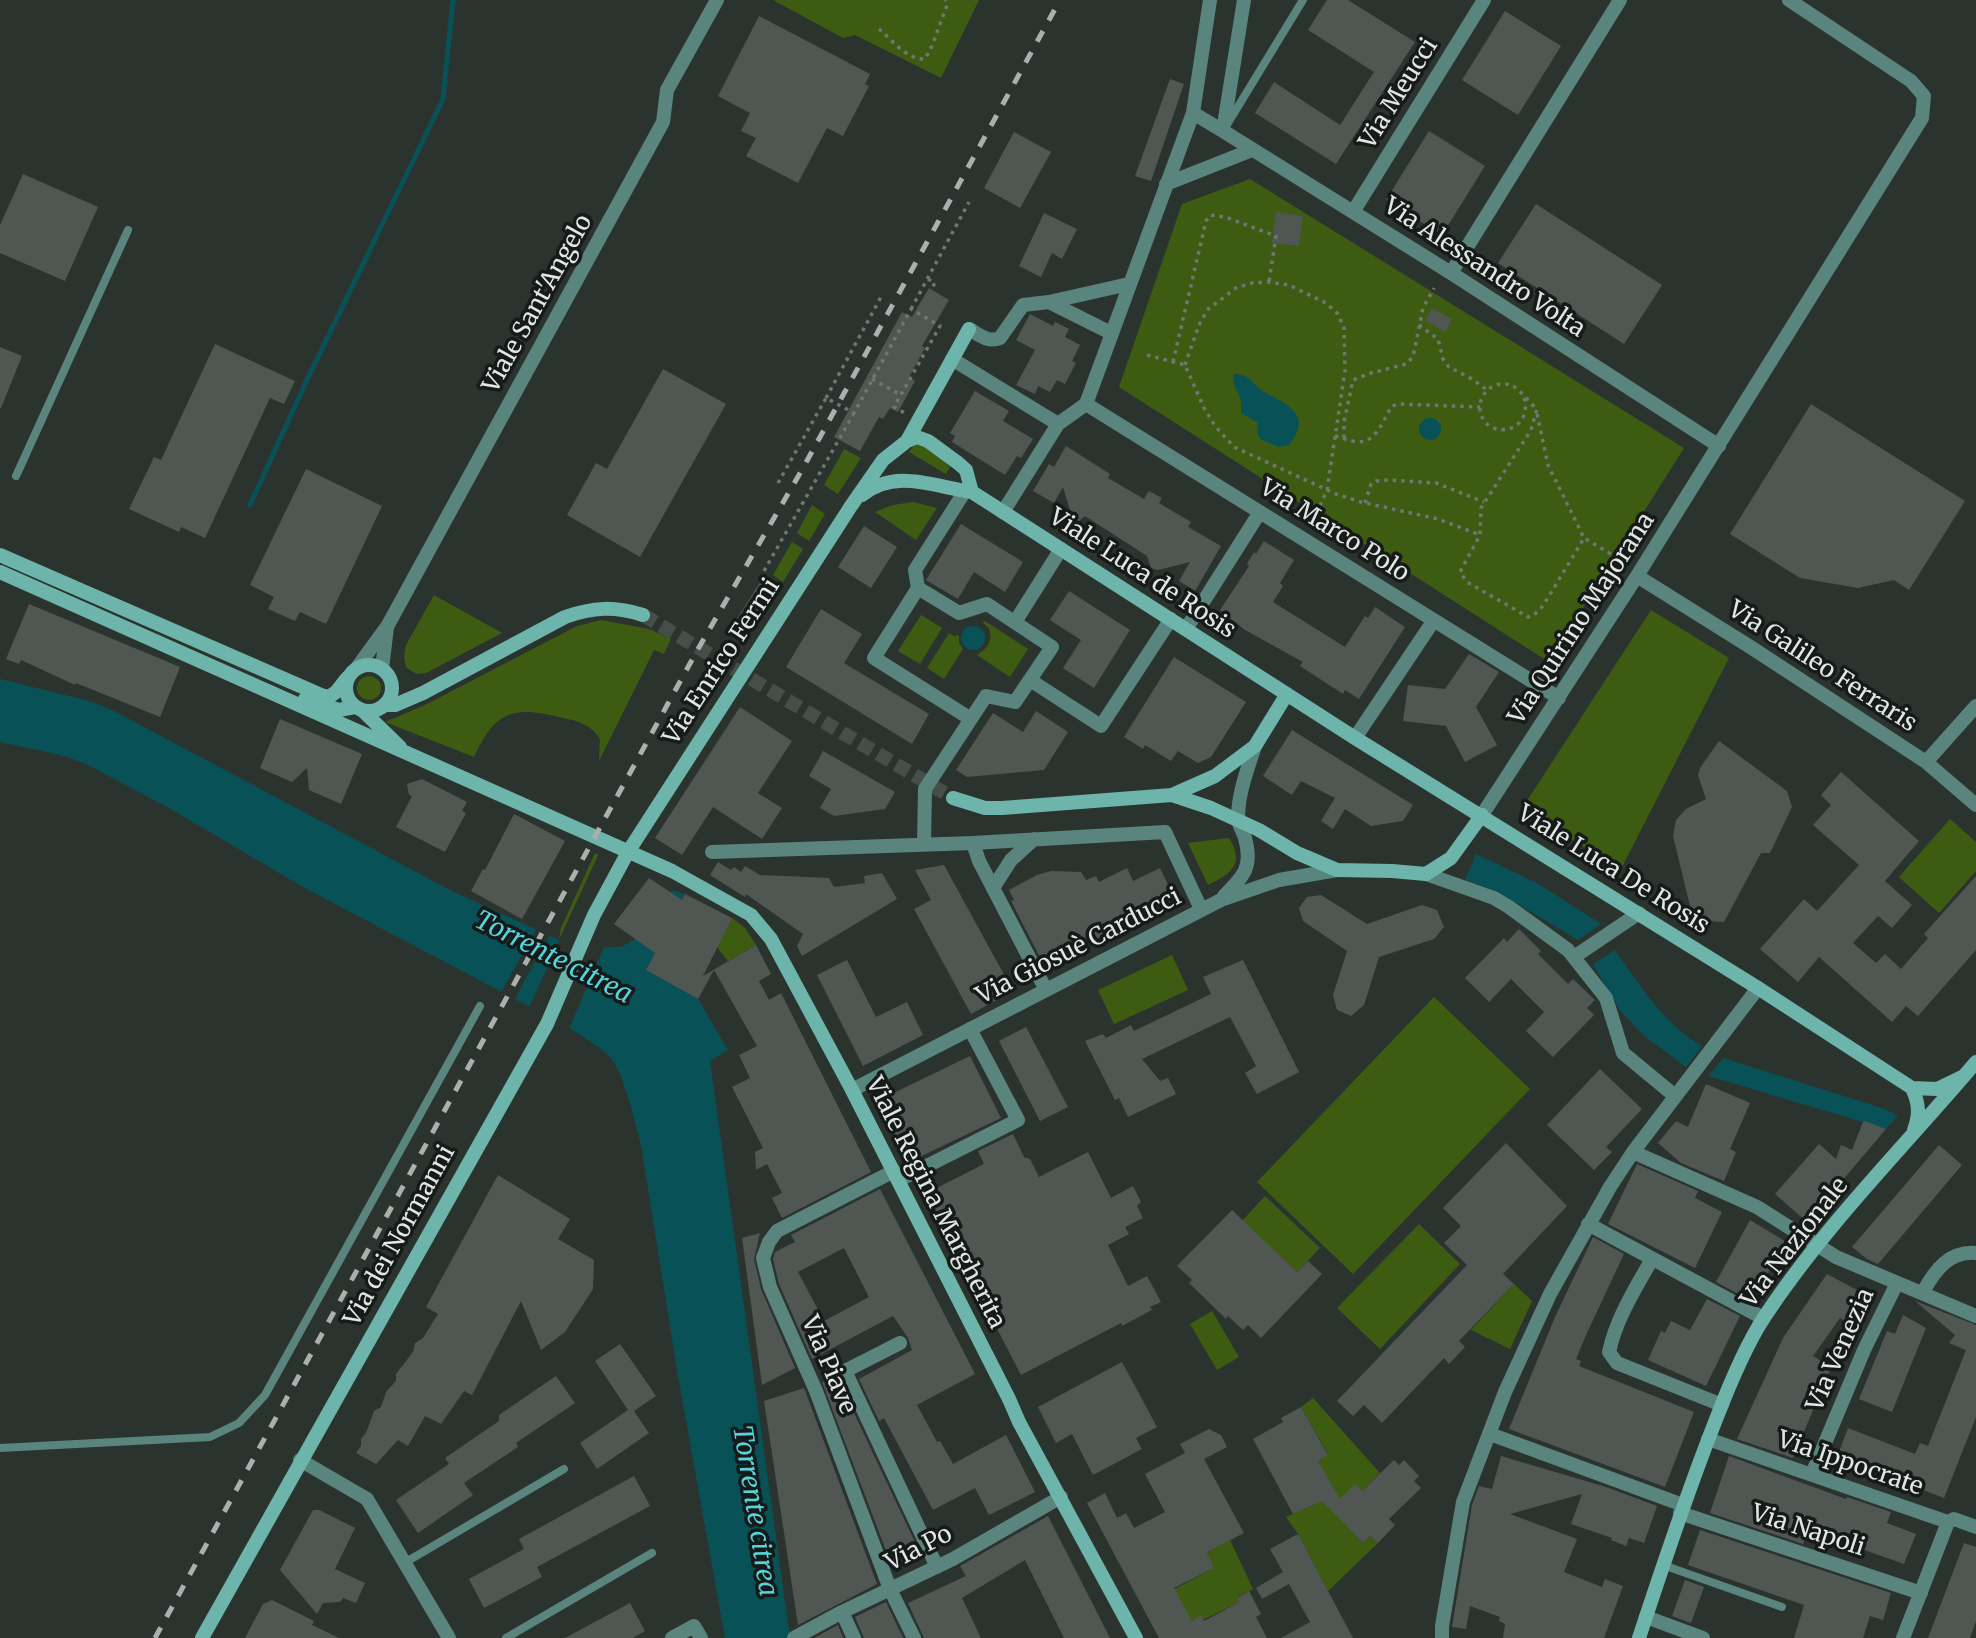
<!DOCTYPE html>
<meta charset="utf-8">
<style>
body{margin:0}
canvas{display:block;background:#2b332f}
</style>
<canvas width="1976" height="1638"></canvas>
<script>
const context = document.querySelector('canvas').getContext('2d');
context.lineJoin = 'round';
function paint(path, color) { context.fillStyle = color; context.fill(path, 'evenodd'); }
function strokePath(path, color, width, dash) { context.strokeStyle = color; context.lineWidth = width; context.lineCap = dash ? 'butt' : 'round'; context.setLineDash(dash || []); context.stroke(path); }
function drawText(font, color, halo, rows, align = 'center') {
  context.font = font + ' Merriweather,serif'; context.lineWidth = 7; context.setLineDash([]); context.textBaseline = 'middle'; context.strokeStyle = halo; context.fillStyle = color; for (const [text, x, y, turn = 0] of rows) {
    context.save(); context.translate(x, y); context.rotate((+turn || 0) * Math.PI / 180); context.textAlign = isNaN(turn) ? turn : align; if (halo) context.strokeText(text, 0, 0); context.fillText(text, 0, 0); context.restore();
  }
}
const green = new Path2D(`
 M773,0h206l-38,78 -86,-43 -12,3z
 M1250,179l434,269 -135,214 -430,-275 63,-183z
 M918,444l11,4 21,19 -4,7 -37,-22 5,-7z
 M844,449l17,9 -23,36 -14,-9z
 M913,502l24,6 -21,32 -41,-28 18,-7z
 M812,505l13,9 -16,27 -12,-8z
 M792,542l11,7 -20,33 -10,-7z
 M434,595l68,38 -76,40 -10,1 -10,-7 -2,-10 2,-12z
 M1651,610l78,48 -108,211 -100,-59z
 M921,615l21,13 -22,36 -22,-13z
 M601,620l48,9 22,10 -7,15 -10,-4 -55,111 1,-22c-8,-14 -22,-18 -37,-21 -48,-12 -67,-9 -89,39l-89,-35 40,-17 152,-79z
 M985,621l43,28 -18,28 -33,-22c11,-7 16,-14 12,-27l-7,-6z
 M949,633l5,3 5,-1v8l4,6 -19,30 -17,-11z
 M357 688a12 12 0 1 1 24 0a12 12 0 1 1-24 0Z
 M1950,819l26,23v29l-37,42 -40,-36z
 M1229,838c16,26 3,35 -21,47l-20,-42z
 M595,853l3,2 -39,85 2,-12z
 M732,918l13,10 11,17 -28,16 -11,-14z
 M1172,955l16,35 -74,34 -16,-34z
 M1434,997l96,92 -177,185 -96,-92z
 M1265,1196l55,52 -23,24 -55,-51z
 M1419,1224l41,40 -80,85 -43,-41z
 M1514,1284l18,17 -22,48 -39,-19z
 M1212,1311l27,46 -22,13 -27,-46z
 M1313,1398l67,75 -43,43 26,27 7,-7 8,7 -50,48 -30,-57 -12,-17 27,-12 5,-44 10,-7 -27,-47z
 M1230,1540l23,49 -16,8 2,5 -36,18 -2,-4 -9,5 -21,-30 43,-23 -7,-16z`);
const water = new Path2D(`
 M1234,374c19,1 17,11 32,19 23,12 47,23 23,52l-10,2 -19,-8 -3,-6 1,-10 -17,-10c0,-4 0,-8 0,-12 -2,-10 -10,-16 -7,-27z
 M1419 429a11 11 0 1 1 22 0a11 11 0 1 1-22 0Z
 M961 638a12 12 0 1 1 24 0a12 12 0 1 1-24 0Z
 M0,679l89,22 25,10 334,178 111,51 40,7h22l15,-8 36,-49 13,4 -38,76 51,29 30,51 -18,11 80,577h-65l-47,-262 -37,-231 -9,-35 -11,-34 -9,-17 -11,-10 -31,-21 -267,-141 -134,-79 -81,-43 -23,-9 -65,-14z
 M1476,854l61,29 64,41 -23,16 -82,-49 -31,-11z
 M1615,950c24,34 49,75 87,96l-16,21 -43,-32 -22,-23 -28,-48z
 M1723,1058l162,51 13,7 -12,13 -177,-53z`);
const pier = new Path2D(`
 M538,926l13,7 -38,69 -14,-6z
 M561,937l45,6 -38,88 -40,-21z`);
const stream = new Path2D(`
 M250,505l56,-123 137,-283 10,-99`);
const building = new Path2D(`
 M1327,0h21l67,42 -79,122 -81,-51 19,-31 66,43 34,-53 -66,-42z
 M1505,11l56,35 -43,69 -56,-35z
 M759,16l111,58 -5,10 4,2 -26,50 -16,-8 -29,55 -52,-27 10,-18 -15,-7 9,-18 -32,-17z
 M1170,79l14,5 -33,97 -16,-5z
 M1429,131l56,35 -43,69 -56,-35z
 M1014,132l37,20 -31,56 -36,-20z
 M23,174l75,33 -33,74 -65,-28v-28z
 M1536,204l126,81 -38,59 -126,-81z
 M1276,212l27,4 -4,30 -27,-3z
 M1044,213l33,16 -15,30 -10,-6 -11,24 -22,-11z
 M929,288l20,12 -27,46 3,2 -16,29 6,4 -17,31 -8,-4 -7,11 -4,-2 -19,34 -26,-14 68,-125 10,5z
 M1432,308l20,11 -7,13 -20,-12z
 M1030,314l23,12 2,-4 14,7 -4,8 15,8 -8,16 4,2 -11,21 -8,-4 -7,12 -12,-6 -3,8 -19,-9 19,-35 -19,-10z
 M215,344l80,37 -11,23 -14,-6 -65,140 -24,-11 -2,5 -50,-23 25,-52 7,3z
 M0,347l22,9 -21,52h-1z
 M663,369l63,35 -86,153 -73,-42 29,-52 11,6z
 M975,391l34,20 -6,10 30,18 -12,19 -4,-2 -12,19 -53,-33 3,-6 -5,-3z
 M1811,404l154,97 -56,89 -15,-10 -36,8 -58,-10 -70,-44z
 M1066,446l44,28 -2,4 36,21 5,-8 13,7 -3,5 32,19 -3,5 33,19 -26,45 -16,-10 11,-19 -32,8 -7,-2 -4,-12 -62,-40 -6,5 -7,-4 -9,-30 -9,16 -21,-12 16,-27 5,3z
 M306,469l76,37 -56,118 -26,-12 -5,9 -27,-12 6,-12 -24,-12z
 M961,524l62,38 -18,30 -31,-20 -16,27 -32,-19z
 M864,526l33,21 -26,41 -33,-21z
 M1264,541l30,19 -14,23 3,3 -10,16 72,45 20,-31 3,2 7,-11 30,20 -46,72 -14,-9 -2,4 -43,-28 3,-4 -58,-32 -25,-20 29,-44 -2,-2 7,-12 2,2z
 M764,576l15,9 -29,46 -15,-9z
 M1069,591l61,39 -36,58 -31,-20 18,-28 -31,-20z
 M29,604l151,63 -20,50 -84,-34 -1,2 -54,-25 -2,4 -13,-5z
 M821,609l41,25 -18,29 85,51 -17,30 -126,-77z
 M1469,654l30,18 -23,35 21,38 -32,17 -19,-36 -43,-5 5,-36 37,4z
 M1174,657l72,45 -35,55 -13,6 -20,-12 -7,10 -26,-16 -2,4 -19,-12z
 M740,707l52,34 -34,52 24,15 -20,31 -49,-32 -31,48 -27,-17z
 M1036,711l32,21 -24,38 -77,7 -11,-7 37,-57 30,19z
 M280,719l82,35 -21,50 -32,-14 -2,-22 -15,14 -32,-14z
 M1292,730l121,75 -10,16 -32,5 -26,-17 -12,20 -12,-8 14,-23 -34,-17 -9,14 -29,-19z
 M1719,741l68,50 5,16 -22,46h-9l-37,69 -15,-1 -18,-11 -18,-74 3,-16 10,-11 20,-10 -8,-24 2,-7z
 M823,751l72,41 -10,17 -51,7 -14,-8 11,-19 -22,-13z
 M1841,772l78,69 -34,40 27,24 -20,23 -14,-12 -25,27 23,20 9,-9 16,15 27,-31 -4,-4 52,-58v74l-58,66 -12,-10 -14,16 -73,-65 -21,25 -38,-33 44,-50 13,12 42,-46 -46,-40 18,-20 -10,-10z
 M422,779l45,23 -5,9 4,2 -21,39 -49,-25 16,-31 -3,-1 -2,-11z
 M514,814l51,27 -43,78 -51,-28 12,-22 2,1z
 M718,862l13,8 3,-3 7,5 4,-6 15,9 69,3 5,9 31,-4 -1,-7 18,-3 15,26 -95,57 -5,-10 6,-12 -57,-40 -1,3 -35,-22z
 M944,865l69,126 -42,23 -57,-105 17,-9 -16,-30z
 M1127,868l6,13 27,-13 15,31 -131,66 -33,-64 3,-1 -5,-10 28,-15 14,-4 30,1 5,8 10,-4 3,6z
 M649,878l33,22 3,-6 47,24 -29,58 53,-31 15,29 -12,7 10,19 12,-7 90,179 -89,46 -10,-20 10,-5 -15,-29 -11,6 -1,-18 8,-4 -31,-61 18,-9 -11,-23 18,-9 -43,-76 -16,29 -52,-29 9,-17 -41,-29z
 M1321,895l46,29 55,-19 15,5 7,17 -10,12 -55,18 -15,48 -13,11 -14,-6 -4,-15 14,-44 -44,-30 -4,-13 8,-11z
 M1519,929l22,22 -3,3 30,30 5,-5 22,21 -8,8 7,7 -41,42 -27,-26 18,-19 -33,-33 -22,23 -24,-24 39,-40 3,4z
 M847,960l29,57 31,-15 16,33 -60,31 -46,-91z
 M1243,960l56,112 -42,22 -12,-21 11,-7 -26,-49 -88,42 18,22 8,-3 8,16 -48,23 -9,-19 -4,2 -30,-59 18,-7 3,4 25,-13 3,6 77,-37 -8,-17z
 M1026,1027l42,80 -28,14 -41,-80z
 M970,1056l31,62 -92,44 -32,-61z
 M1600,1069l42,40 -36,38 6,5 -18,18 -47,-45z
 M1706,1084l44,19 -20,46 6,3 -12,29 -43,-18 -23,-20 18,-22 12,6z
 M1865,1121l21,8 -79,93 -32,-28 44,-50 17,15 5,-14 11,5 11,-28z
 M1013,1134l11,23 6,2 9,18 49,-25 23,46 22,-12 8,16 -4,4 6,12 -18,9 4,7 -21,11 20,41 19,-10 14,26 -11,5 2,3 -30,16 -1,-3 -100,52 -94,-182 57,-29 -6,-13z
 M1506,1143l61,63 -64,68 11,10 -55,57 6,6 -16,17 -5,-6 -62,65 -18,-18 -11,11 -16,-15 130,-136 -23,-22 17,-17 -18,-18z
 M1939,1145l23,20 -84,99 -11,-5 -15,-12z
 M1637,1164l61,27 -3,7 27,14 -27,56 -87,-44z
 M498,1175l72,44 -12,20 36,21 -1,29 -28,43 -24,18 -20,-49 -49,94 -8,-4 -23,33 -16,-8 -17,30 -10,-6 -22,24 -20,-11 5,-7v-7l5,-6 8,-22 7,-4 5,-15 10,-11v-7l17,-22 2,-9 8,-5 15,-24 -12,-7z
 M880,1189l95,185 -58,31 20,37 3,-1 13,23 53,-29 29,57 -46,23 -14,-27 -42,22 -49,-92 -5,3 -20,-42 53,-29 -4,-12 -15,-22 -81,43 -33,-75 -6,-25 2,-7 20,-10 -4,-7zM844,1248l25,49 -45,24 -26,-49z
 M1232,1210l65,62 11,-11 14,13 -61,64 -13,-13 -5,5 -15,-14 -2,3 -37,-36 3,-3 -15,-14z
 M1750,1220l38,23 -38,57 -34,-18z
 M760,1233l-6,26 7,30 34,79 -33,17 -20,-147z
 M1593,1237l31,17 -38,81 -10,24 5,2 -2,5 115,46 -29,75 -156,-58 46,-112z
 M1827,1274l45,24 -21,27 -11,-7 -27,38 18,11 -38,91 -56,-19 46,-101z
 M1707,1299l33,17 -34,70 -58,-26 13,-29 4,2 6,-12 19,9z
 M1915,1301l61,24v92l-32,81 -107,-41 11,-29 67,26 5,-11 8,3 38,-96 -17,-7 6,-8z
 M1903,1315l23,13 -34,84 -33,-13 28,-68 8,3z
 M620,1344l36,52 -22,15 15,22 -52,36 -17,-26 48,-33 -33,-49z
 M1122,1362l35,65 -21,11 6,11 -49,26 -21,-41 -16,9 -18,-36z
 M556,1376l19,27 -59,40 2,4 -54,36 9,12 -55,38 -22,-33 53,-36 -4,-6 54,-37v-6z
 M837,1377l84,178 -28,14 -71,-187z
 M804,1388l73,196 -79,41 -34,-224z
 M1301,1407l27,48 -10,6 22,38 15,-15 7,7 32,-31 5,5 5,-5 15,16 -5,5 7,7 -32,31 6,6 -17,18 -8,-7 -7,7 -41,-42 -29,13 -40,-75 30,-17 -2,-4z
 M1209,1429l12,6 6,12 -23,12 40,74 -37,19 7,16 -40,20 18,33 9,-6 3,6 35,-19 -2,-4 12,-7 12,23 -5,3 11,21h-108l-72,-135 18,-10 12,25 9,-5 8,15 31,-16 -20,-38 40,-21 -5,-9z
 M1501,1456l105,31 51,19 -13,37 -15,-5 -3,8 -15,-6 1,-2 -41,-14 11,-30 -72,20 67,25 -13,33 38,15 3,-8 18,7 -19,52h-101l2,-14 -6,-3 1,-4 -30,-11 -4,23 -14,-2 20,-122 7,-19 13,3z
 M1729,1456l117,43 1,-2 44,15 -4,11 29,11 -12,30 -96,-34 -5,14 -93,-31z
 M634,1476l16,30 -113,61 5,10 -58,31 -15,-29 55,-30 -5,-10z
 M313,1510h6l36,18 -20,41 30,14 -9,20 -13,-5 -3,4 -17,1 -6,11 -37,-44z
 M1048,1516l62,122h-46l-39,-78 -63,38 19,40h-57l-16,-35 58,-27 -6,-10z
 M1700,1530l191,63 -8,27 -13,-4 -7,22h-69l10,-33 -116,-40z
 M1298,1534l30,57 25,47h-72l29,-16 -21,-38 -27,15 -6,-11 27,-16 -13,-23z
 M1964,1543l12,4v74l-6,17h-42z
 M1685,1580l19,7 -13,36 -19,-7z
 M272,1600l42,21 -2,4 27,13h-94l18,-34z
 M886,1602l17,36h-39l-9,-21z
 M630,1603l15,28 -12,7h-68z
 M838,1625l5,13h-29z`);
const secondaryTunnel = new Path2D(`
 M643,615l310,183`);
const path = new Path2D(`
 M879,29c13,11 28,31 46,30l7,-13 15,-41 -2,-5
 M928,279l7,4 -4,6
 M911,309l58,-107
 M1419,325l19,14 5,20 6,8 23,12 15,11
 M1147,355l38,10 19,43 11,18 19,21 102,47 25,8 77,17 42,16
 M1173,362l33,-141 4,-6 15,2 51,19 -7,46
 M1185,365l14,-40 8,-15 29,-22 16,-5 17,-1 20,3 37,18 12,11 6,14 1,43 -18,119 -13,29
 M872,379l29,16
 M826,398l55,-101
 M1524,398c10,35 -39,44 -44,12 -2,-17 16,-32 33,-24 7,4 17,17 24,23l-6,21 -50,78 -1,27 -20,37 7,10 61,35 6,-2 9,-9 41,-68 37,22
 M1537,414l11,51 36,73
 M1335,436c6,1 11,4 17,5 24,6 30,-20 40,-35l7,-2 81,3
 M1344,438v-16l9,-42 18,-7 35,-9 7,-7 10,-49 11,-20
 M778,483l48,-85 28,15 57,-104 29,17 -46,81 11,6
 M1365,503l6,-19 5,-3 12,-1 48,3 48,19
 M764,571l90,-158`);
const lane = new Path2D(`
 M1228,123l75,-123
 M16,476l112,-246
 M0,1448l210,-11 29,-14 26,-28 215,-389
 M406,1562l158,-93
 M1663,1565l119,42
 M506,1638l146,-85`);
const street = new Path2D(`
 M1193,113l30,18 21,-131
 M1223,131l228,142 268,173
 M1166,184l86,-34
 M1353,212l131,-212
 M1451,273l169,-273
 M1049,302l80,-18
 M969,329c11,6 19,14 31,9l23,-33 26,-3 62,31
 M952,359l106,65
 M1086,404l473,294
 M1003,512l55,-88 28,-20 107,-291 17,-113
 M1637,576l115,72 174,114 50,43
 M918,588l-44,70 97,61
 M1015,622l46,-73
 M1186,629l74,-117
 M356,669l32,-44 275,-503 4,-32 50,-90
 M382,669l5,-42
 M1030,680l71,46 70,-107
 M1355,738l79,-118
 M1926,762l50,-56
 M1482,815l155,-239 285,-458 2,-22 -13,-15 -122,-81
 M973,843l6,18 67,129
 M924,844l1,-55 61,-93 29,6 37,-55 -65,-43 -28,9 -41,-25 -3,-18 50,-79
 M712,852l261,-9 192,-11 36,77
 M1426,874l68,24 15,9 59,43 38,48 17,55 52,43
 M993,888l18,-28 23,-21
 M1224,896c20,-20 29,-29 21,-58 -1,-5 -5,-10 -6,-15 -4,-21 9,-56 16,-77
 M1574,957l65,-44
 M852,1090l369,-190 58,-20 58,-10
 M1633,1152l124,55 79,50 140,59
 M894,1171l-117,60 -8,11 -6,16 7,29 46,104 74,198 24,49
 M899,1180l119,-60 -48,-91
 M1588,1224l175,94
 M1652,1259c-17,30 -36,60 -43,93l8,11 105,42
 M1923,1292c12,-22 26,-41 53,-39
 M900,1343l-55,28 92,196
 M1490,1434l193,71
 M1708,1439l240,83 6,-3 22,8
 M300,1460l67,39 82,139
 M1812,1474l52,-124 33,-67
 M1680,1513l241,80
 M842,1612l12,26
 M1646,1617l57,21
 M672,1638l22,-12 7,12
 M794,1638l48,-26 111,-53 108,-62
 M1442,1638v-12l21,-124 42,-110 45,-98 60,-107 23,-35 125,-164
 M1903,1638l45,-116`);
const secondary = new Path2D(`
 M907,441l10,-4 11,4 30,22 8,7 6,22
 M862,495c34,-27 72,-8 110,-3l383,246 403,250 154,100 25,1 27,-13
 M0,555l321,140 8,2 7,-5 11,-14
 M0,572l672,299 79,44 20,24 81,151 157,309 10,23 117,216
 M346 688a23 23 0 1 1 46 0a23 23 0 1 1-46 0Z
 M305,699l34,11 16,-3
 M384,705h11l28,-12 142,-76c28,-10 50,-11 78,-2
 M362,710l38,37
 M1172,795l43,-19 40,-30 32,-52
 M953,798l32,10h17l170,-13 39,13 48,22 38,23 40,17 55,1 34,3 25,-16 31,-43
 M1912,1088c7,15 8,26 2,42
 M202,1638l345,-614 47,-109 34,-63 223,-346 32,-46 24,-19 62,-112
 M1639,1638c24,-73 48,-145 76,-216 13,-34 30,-76 50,-106 61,-92 140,-170 211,-254`);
const rail = new Path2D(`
 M155,1638l543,-989 105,-181 257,-468`);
const streetNames = [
 ["Via Meucci",1399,94,-58],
 ["Via Alessandro Volta",1484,268,33],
 ["Viale Sant'Angelo",538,304,-61],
 ["Via Marco Polo",1334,531,32],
 ["Viale Luca de Rosis",1142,574,33],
 ["Via Quirino Majorana",1582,619,-57],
 ["Via Enrico Fermi",722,662,-57],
 ["Via Galileo Ferraris",1822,667,33],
 ["Viale Luca De Rosis",1613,870,32],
 ["Via Giosuè Carducci",1079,947,-27],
 ["Viale Regina Margherita",935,1203,63],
 ["Via dei Normanni",400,1236,-61],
 ["Via Nazionale",1795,1243,-52],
 ["Via Venezia",1841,1350,-66],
 ["Via Piave",828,1365,67],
 ["Via Ippocrate",1850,1464,19],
 ["Via Napoli",1808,1531,18],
 ["Via Po",919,1549,-27]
];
const waterNames = [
 ["Torrente citrea",553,958,27],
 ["Torrente citrea",754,1511,81]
];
paint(green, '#3d5c11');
paint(water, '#085156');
paint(pier, '#2b332f');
strokePath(stream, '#085156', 5);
paint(building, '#505651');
strokePath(secondaryTunnel, '#464e4a', 14, [14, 7]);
strokePath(path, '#6f7673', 3.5, [3.5, 5]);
strokePath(lane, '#5a857e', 8);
strokePath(street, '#5a857e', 14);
strokePath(secondary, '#6db4aa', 14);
strokePath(rail, '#aab0ad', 5, [12, 12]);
drawText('24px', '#e2e7e5', '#161a18', streetNames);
drawText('italic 26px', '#56d3dd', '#161a18', waterNames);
</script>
